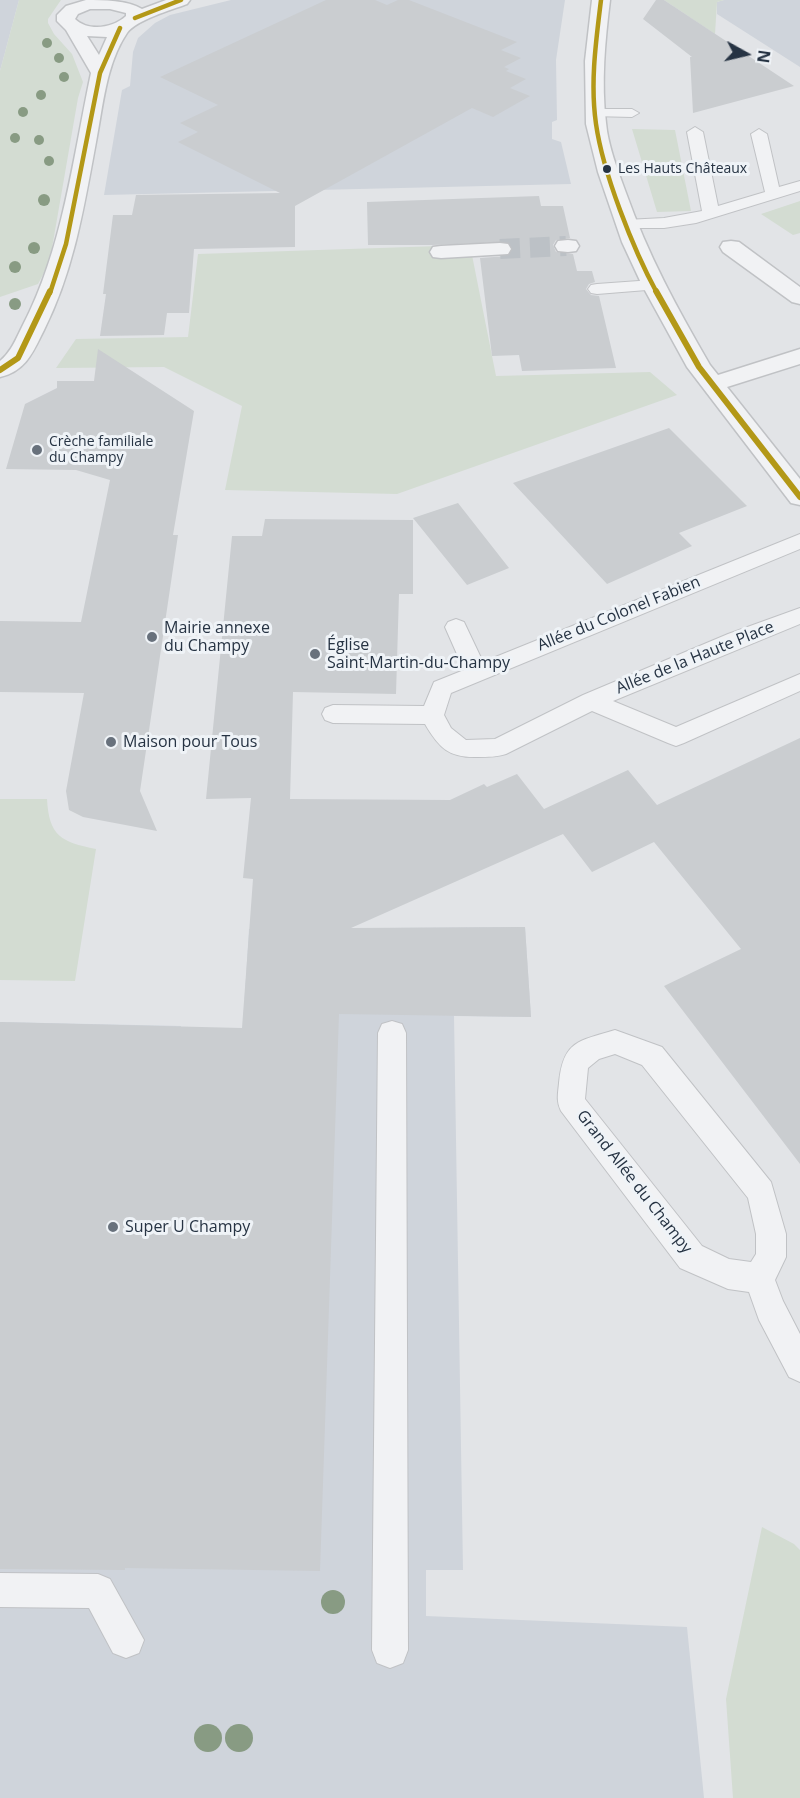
<!DOCTYPE html>
<meta charset="utf-8">
<style>
body{margin:0}
#map{position:relative;width:800px;height:1798px;overflow:hidden;background:#e2e4e7;font-family:"Open Sans",sans-serif}
canvas{display:block}
.north{position:absolute;left:716px;top:24px;width:60px;height:60px;-webkit-text-stroke:4px #eff3f7;paint-order:stroke;rotate:98deg;font-size:16px;font-weight:700;line-height:24px;text-align:center;color:#263343}
.north::after{content:'';display:block;margin:auto;width:21px;height:27px;background:#263343;clip-path:polygon(50% 0,100% 100%,50% 72%,0 100%)}
</style>
<div id="map">
<canvas width="800" height="1798"></canvas>
<div class="north">N</div>
</div>
<script>
const context = document.querySelector('canvas').getContext('2d');
context.lineJoin = 'round';
function paint(path, color) { context.fillStyle = color; context.fill(path, 'evenodd'); }
function strokePath(path, color, width, dash) { context.strokeStyle = color; context.lineWidth = width; context.lineCap = dash ? 'butt' : 'round'; context.setLineDash(dash || []); context.stroke(path); }
function drawText(font, color, halo, rows, align = 'center') {
  context.font = font + ' "Open Sans",sans-serif'; context.lineWidth = 6; context.setLineDash([]); context.textBaseline = 'middle'; context.strokeStyle = halo; context.fillStyle = color; for (const [text, x, y, turn = 0] of rows) {
    context.save(); context.translate(x, y); context.rotate((+turn || 0) * Math.PI / 180); context.textAlign = isNaN(turn) ? turn : align; if (halo) context.strokeText(text, 0, 0); context.fillText(text, 0, 0); context.restore();
  }
}
const built = new Path2D(`
 M0,0h19l-19,71z
 M231,0h334l-9,60 1,60 -5,2v17l9,3 10,42 -467,11 18,-105 8,-4 3,-34 5,-14 17,-15 15,-8z
 M724,0h76v67l-83,-53v-12z
 M525,927l6,90 -77,-1 9,554h-37v46l261,11 17,171h-704v-776l181,4 -1,14 62,1 7,-112z`);
const green = new Path2D(`
 M19,0h42l-13,19v4l6,11 18,20 11,28 -5,16 -26,150 -6,21 -8,15 -38,13v-226z
 M664,0h60l-7,2 -2,32z
 M632,129l43,1 16,81 -34,1z
 M800,201v32l-7,2 -32,-21z
 M470,245l26,131 154,-4 27,23 -280,99 -172,-4 17,-84 -78,-39 -108,1 20,-29 112,-2 10,-83z
 M0,799h47c2,37 14,43 49,50l-21,132 -75,-1z
 M762,1527l32,17 6,6v248h-67l-7,-99z`);
const building = new Path2D(`
 M326,0h49l12,5 11,-5h11l108,42 -16,8 20,8 -17,9 5,2 -3,2 20,8 -16,9 20,8 -37,21 -21,-9 -177,98v41l-101,2 -5,64h-22l-3,22 -64,1 6,-42h-3l10,-79h19l4,-20 144,-2 -102,-51 20,-10 -18,-9 38,-18 -58,-28z
 M656,0h8l130,86 -101,27 -3,-56h2l-49,-38z
 M539,196l2,10h22l7,32 -14,2 -3,5 3,7 17,2 4,17h15l3,11 -6,2 -3,5 5,6 8,1 17,72 -94,3 -3,-16 -27,1 -12,-98 28,-2 5,-6 -5,-8 -76,3h-64l-1,-43z
 M98,349l96,62 -21,124h5l-38,256 17,40 -74,-14 -14,-7 -3,-19 18,-98 -84,-1v-71l81,1 29,-142 -34,-10 -70,-1 19,-65 32,-16v-7h37z
 M669,428l78,78 -68,27 13,13 -85,38 -94,-101z
 M458,503l51,65 -42,17 -54,-67z
 M265,519l148,1v74h-14l-3,100 -103,-2 -3,107 160,1 34,-16 3,3 30,-13 27,35 84,-39 29,35 143,-67v426l-136,-178 77,-37 -87,-107 -62,30 -29,-38 -212,94 174,-1 6,90 -192,-3 -19,557 -195,-3v2l-125,-1v-547l242,6 11,-149 -10,-1 8,-80 -45,1 26,-263h30z`);
const pedestrianTunnel = new Path2D(`
 M500,249l66,-3`);
const service = new Path2D(`
 M597,109h35l7,4 -7,4 -40,-1 -2,-3z
 M695,127l8,5 15,74 47,-14 -14,-58 8,-5 8,5 12,53 21,-6v10l-104,32 -32,5h-44l-2,-3 2,-3 6,-2 38,-2 38,-7 -15,-79z
 M653,280l6,1 3,4 -3,4 -62,5 -6,-1 -3,-4 3,-4 6,-1z
 M800,534v15l-349,144 -7,22 7,13 15,12 29,-1 88,-44 145,-61 72,-26v16l-187,77 63,26 124,-53v17l-116,52 -8,3 -8,-3 -76,-32 -86,43c-9,3 -18,3 -28,3 -29,1 -39,-9 -53,-33l-92,-1 -8,-3 -3,-6 3,-6 8,-3 91,1 10,-24 30,-12 -19,-43 3,-5 8,-3 8,3 19,40z
 M392,1021l10,3 4,9 2,617 -5,13 -13,5 -13,-5 -5,-13 6,-617 4,-9z
 M615,1030l47,17 109,135 15,52v23l-11,23 8,21 17,33v48l-11,-5 -30,-57 -10,-28 -21,-3 -48,-21 -119,-157c-5,-10 -3,-17 -2,-28 4,-42 19,-42 56,-53zM615,1054l27,11 106,133 8,36v20l-5,8 -22,-3 -27,-13 -117,-147 3,-31 11,-9z
 M0,1573l98,1 12,5 34,61 -5,13 -13,5 -13,-5 -24,-45 -89,-1z`);
const pedestrian = new Path2D(`
 M568,240l8,1 3,5 -3,5 -8,1 -10,-1 -3,-5 3,-5z
 M500,243l8,1 3,5 -3,5 -67,4 -8,-1 -3,-5 3,-5 8,-1z`);
const minor = new Path2D(`
 M592,0h18c-5,41 -9,82 -4,123 2,23 12,48 20,70 22,62 51,115 84,172l8,10 82,-26v15l-73,23 73,92v26l-9,-2 -104,-136 -45,-82 -20,-43 -24,-70 -12,-48 -1,-63z
 M731,241l8,1 61,45v17l-8,-2 -69,-50 -3,-5 3,-5z`);
const tertiary = new Path2D(`
 M86,0c18,0 41,0 56,9l24,-9h24l-3,4c-16,6 -51,16 -60,29 -21,31 -24,73 -31,109 -12,65 -22,128 -52,188 -11,22 -18,41 -44,47v-16c11,-9 16,-22 22,-34 41,-78 51,-169 69,-254l-25,-43 -9,-9v-6l9,-9zM90,9h20l16,4v3c-13,12 -37,16 -51,3l3,-5zM87,36l20,1 -8,18z`);
const bus1Far1 = new Path2D(`
 M601,0c-5,41 -11,83 -5,124 7,49 37,125 61,169
 M135,18l46,-18
 M50,293l16,-49 34,-171 20,-45`);
const bus1 = new Path2D(`
 M656,291l43,76 101,130
 M0,370l18,-12 32,-67`);
const trees = [
 [47,43,5],
 [59,58,5],
 [64,77,5],
 [41,95,5],
 [23,112,5],
 [15,138,5],
 [39,140,5],
 [49,161,5],
 [44,200,6],
 [34,248,6],
 [15,267,6],
 [15,304,6],
 [333,1602,12],
 [208,1738,14],
 [239,1738,14]
];
const markers = [
 [607,169,5,"#263343"],
 [37,450,6,"#68717c"],
 [152,637,6,"#68717c"],
 [315,654,6,"#68717c"],
 [111,742,6,"#68717c"],
 [113,1227,6,"#68717c"]
];
const busNames = [
 ["Les Hauts Châteaux",618,169]
];
const farPoinames = [
 ["Crèche familiale",49,442],
 ["du Champy",49,458]
];
const streetNames = [
 ["Allée du Colonel Fabien",619,614,-22],
 ["Allée de la Haute Place",695,658,-22],
 ["Grand Allée du Champy",634,1182,52]
];
const poiNames = [
 ["Mairie annexe",164,628],
 ["du Champy",164,646],
 ["Église",327,645],
 ["Saint-Martin-du-Champy",327,663],
 ["Maison pour Tous",123,742],
 ["Super U Champy",125,1227]
];
paint(built, '#cfd4db');
paint(green, '#d3dcd2');
paint(building, '#cacdd0');
strokePath(pedestrianTunnel, '#bcc1c6', 20, [20, 10]);
strokePath(service, '#c0c2c5', 2);
strokePath(pedestrian, '#c0c2c5', 3);
strokePath(minor, '#c0c2c5', 3);
strokePath(tertiary, '#c0c2c5', 3);
paint(service, '#f1f2f4');
paint(pedestrian, '#f1f2f4');
paint(minor, '#f1f2f4');
paint(tertiary, '#f1f2f4');
strokePath(bus1Far1, '#b39817', 4.5);
strokePath(bus1, '#b39817', 6);
context.fillStyle = '#889b83';
for (const [x, y, r] of trees) { context.beginPath(); context.arc(x, y, r, 0, 2 * Math.PI); context.fill(); }
for (const [x, y, r, color] of markers) { const dot = new Path2D(); dot.arc(x, y, r, 0, 2 * Math.PI); context.fillStyle = color; context.fill(dot); strokePath(dot, '#eff3f7', 2); }
drawText('14px', '#263343', '#eff3f7', busNames, 'left');
drawText('14px', '#263343', '#eff3f7', farPoinames, 'left');
drawText('16px', '#263343', '#eff3f7', streetNames);
drawText('16px', '#263343', '#eff3f7', poiNames, 'left');
</script>
